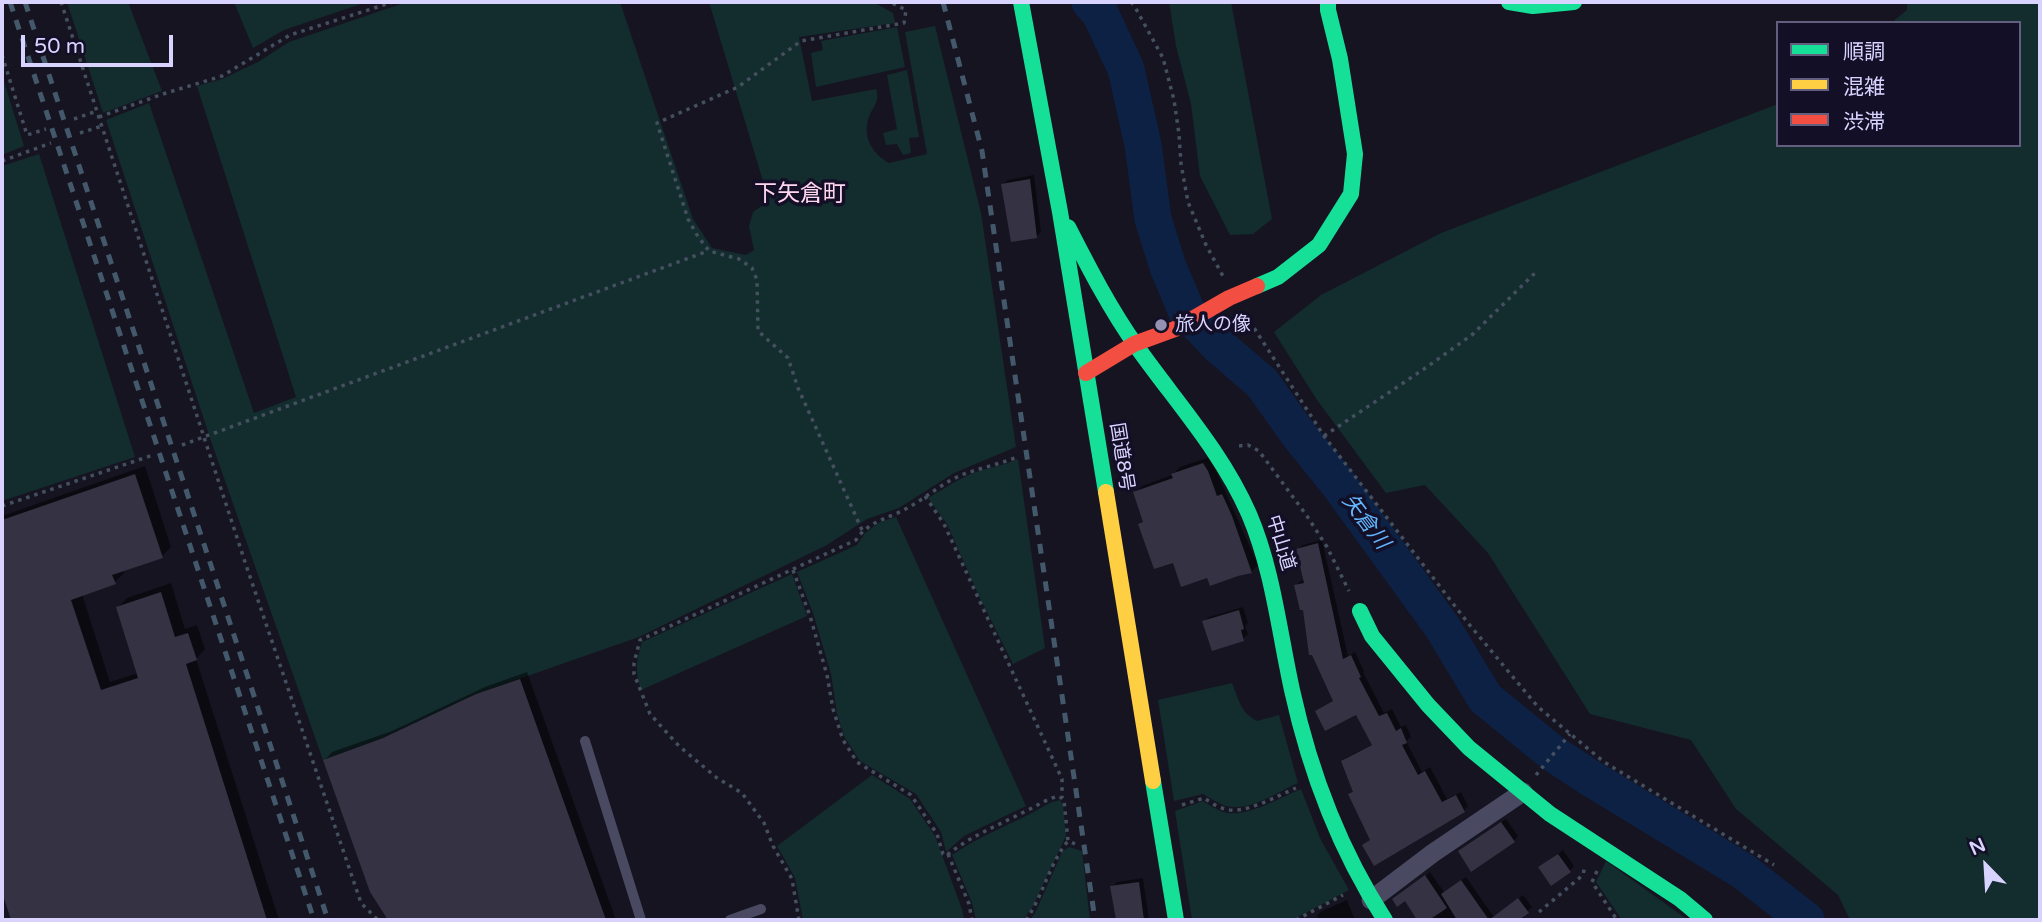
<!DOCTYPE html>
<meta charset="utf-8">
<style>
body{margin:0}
#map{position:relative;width:2042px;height:922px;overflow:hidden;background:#161421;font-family:"Varela Round","Noto Sans JP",sans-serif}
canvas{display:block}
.frame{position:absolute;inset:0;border:4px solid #d9d4ff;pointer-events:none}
.legend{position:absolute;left:1776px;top:21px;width:245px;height:126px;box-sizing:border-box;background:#130f26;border:2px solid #625e7d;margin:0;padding:9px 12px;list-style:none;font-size:21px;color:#d9d4ff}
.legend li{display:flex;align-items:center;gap:14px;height:35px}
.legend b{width:35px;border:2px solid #625e7d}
.north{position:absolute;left:1951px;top:831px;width:70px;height:70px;-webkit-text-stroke:5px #130f26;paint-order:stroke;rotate:336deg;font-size:19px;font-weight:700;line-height:28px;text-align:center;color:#d9d4ff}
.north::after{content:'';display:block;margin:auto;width:24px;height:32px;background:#d9d4ff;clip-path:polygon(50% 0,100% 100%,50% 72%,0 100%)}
.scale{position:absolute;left:21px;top:35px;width:152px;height:32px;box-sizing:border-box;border:4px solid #d9d4ff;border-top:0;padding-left:9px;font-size:21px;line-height:24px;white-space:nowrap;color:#d9d4ff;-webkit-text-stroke:5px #130f26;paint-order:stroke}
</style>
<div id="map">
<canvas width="2042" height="922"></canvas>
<div class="frame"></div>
<ul class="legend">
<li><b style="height:9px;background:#16e098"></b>順調</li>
<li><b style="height:9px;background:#ffcf43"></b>混雑</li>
<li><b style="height:9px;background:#f24e42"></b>渋滞</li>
</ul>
<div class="north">N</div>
<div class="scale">50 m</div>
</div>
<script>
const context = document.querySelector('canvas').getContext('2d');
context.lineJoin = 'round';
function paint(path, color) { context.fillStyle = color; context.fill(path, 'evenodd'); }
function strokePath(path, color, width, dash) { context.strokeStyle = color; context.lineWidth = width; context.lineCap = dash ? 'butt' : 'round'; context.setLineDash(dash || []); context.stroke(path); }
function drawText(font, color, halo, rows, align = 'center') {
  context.font = font + ' "Varela Round","Noto Sans JP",sans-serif'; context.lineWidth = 7; context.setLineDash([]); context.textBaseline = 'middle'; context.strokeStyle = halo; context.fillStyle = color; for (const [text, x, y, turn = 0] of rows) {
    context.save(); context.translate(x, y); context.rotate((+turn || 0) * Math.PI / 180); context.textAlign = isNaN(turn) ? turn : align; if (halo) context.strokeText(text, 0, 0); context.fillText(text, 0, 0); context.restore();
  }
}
const green = new Path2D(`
 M67,2h61l34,89 -59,22z
 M234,2h133l-83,28 -31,18z
 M407,2h213l73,217 19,29 34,7 8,-5 -5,-24 4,-14 16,-11 -60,-199h164l20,11 2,10 -96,14 13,64 64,-12c5,14 -5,19 -8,31 -5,18 5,34 21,43l38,-9 -22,-122 30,-6 46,187 35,234 -62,26 -55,35 -32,11 -40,26 -188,92 -163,57 -93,44 -60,22 -112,-319 -105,-321 43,-17 105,310 42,-16 -99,-311 25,-7 36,-17 31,-20z
 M1169,2h62l41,217 -19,15 -23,1 -30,-59 -9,-72 -15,-58z
 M1907,2h133v918h-190l-12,-25 -102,-86 -45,-69 -101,-26 -102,-161 -63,-68 -39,8 -69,-93 -43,-68 47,-37 120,-62 337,-129v41h241v-122h-128l16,-13z
 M897,27l8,40 -89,20 -5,-34 12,-3 -2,-9z
 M907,70l12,67 -10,1 2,15 -8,2 -6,-11 -11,1 -3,-12 14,-4 -10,-54z
 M2,75l22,71 -22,9z
 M39,154l96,303 -133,44v-335z
 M1018,459l27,189 -32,16 -33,-66 -33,-74 -19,-26c17,-10 33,-21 51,-27 13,-4 26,-6 39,-12z
 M896,517l130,289 -62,30 -18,16 -5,-20 -25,-38 -56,-33 -15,-23 -8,-24 -6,-40 -18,-61 -16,-41 60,-27 8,-12 15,-11z
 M792,574l15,42 -166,74c-6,-20 -5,-28 1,-48z
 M1232,683c7,17 8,29 25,38l22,-6 19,68c-21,9 -51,31 -75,22 -7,-3 -13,-7 -20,-11l-29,7 -16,-101z
 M872,775l38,24 25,37 27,73 2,11h-161l-8,-42 -18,-32z
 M1301,789l19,49 29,52 -57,30h-100l-17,-109 28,-10c6,4 13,8 20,11 22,7 58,-15 78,-23z
 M1060,800l3,4 3,32 -34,72 -9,12h-47l-4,-17 -20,-48c24,-17 52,-28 78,-41 10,-5 18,-12 30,-14z
 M1069,847l13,4 8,69h-60l6,-9 26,-59z
 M1606,861l82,59h-66l-26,-38z`);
const shadow = new Path2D(`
 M1034,175l7,57 -5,5 -33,-53 5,-4z
 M1210,457l48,108 -7,7 -43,3 -34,-14 -34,-37 4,-4 -9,-27 7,-7 30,-11 8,-8z
 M145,466l26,81 -9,9 -39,13 1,4 -9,9 -33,12 28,88 28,-9 -20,-66 9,-9 44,-15 14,46 12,-4 8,24 -9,10 83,261h-60l-2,-5 -16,5h-188l-11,-33v-371z
 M1322,540l26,116 7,-4 9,19 -1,1 21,41 8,-4 9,18 5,-2 5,12 -5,4 16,31 8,-5 17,32 14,-7 7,14 -4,5 -100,34 8,-6 -29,-78 4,-4 26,-13 -17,-31 -39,-2 18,-11 -39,-115 5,-4 4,-1 -7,-31 5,-4z
 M1243,607l5,16 -3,3 3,8 -5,5 -39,-17 5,-5z
 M527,672l89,248h-226l-65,-160 7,-8 60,-21 93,-44z
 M1506,819l12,17 -4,5 -49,6z
 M1563,850l11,16 -4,5 -30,-4z
 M1430,872l14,20 22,-15 28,40 29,-22 9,12 -9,8 3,5h-106l-15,-21 -6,-4z
 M1143,878l6,42h-32l-5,-33 5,-5z
 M1347,900l8,20h-36l-2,-5 5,-4z`);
const river = new Path2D(`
 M1090,2l10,11 26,56 17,76 10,74 15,48 19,45 32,34 43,37 37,52 38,47 106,146 42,70 70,57 37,24 151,92 63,49`);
const building = new Path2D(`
 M1030,179l7,59 -26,4 -10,-58z
 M1203,463l5,8 9,25 5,-2 10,22 20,57 -14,3 -28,10 -3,-8 -26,9 -8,-24 -19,6 -16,-45 5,-2 -10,-30 40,-14 -2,-4z
 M135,474l28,84 -51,17 4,9 -45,16 30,90 37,-12 -22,-71 45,-15 14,45 13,-4 9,27 -11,4 81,256h-256l-9,-28v-372z
 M1318,543l25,116 8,-4 10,22 -2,1 20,38 8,-3 9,18 5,-3 6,15 -5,2 16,30 7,-4 17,31 14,-7 9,17 -91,54 -12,-21 8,-5 -22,-46 5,-2 -12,-31 31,-16 -16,-30 -31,16 -10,-20 18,-10 -21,-46h-3l-6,-45h-3l-6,-25 10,-2 -8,-34z
 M1239,610l5,19 -3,1 3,11 -32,10 -10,-30z
 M520,679l86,241h-218l-18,-28 -47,-132 60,-22 93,-44z
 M1501,822l14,20 -44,30 -13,-21z
 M1558,854l13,18 -20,14 -13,-19z
 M1425,875l22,33 -18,12h-12l-12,-19 -8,6 -5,-8z
 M1461,880l28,40 29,-22 11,15 -10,7h-62l-16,-26z
 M1139,882l5,38h-28l-6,-34z`);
const path = new Path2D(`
 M61,2l185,563 115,338 17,17
 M1131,2l4,5 28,51 11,42 5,34 2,30 7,38 18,43 18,33
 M2,55l25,80 19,-6
 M99,117l64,-23 59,-18 68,-41 103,-33
 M74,119l23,-8
 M80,133l22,-7
 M2,161l49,-18
 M1245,314l79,122 144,187 70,84 66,55 170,103
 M1324,436l103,-69 46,-33 64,-63
 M182,445l526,-194
 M1239,446l9,-1 11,6 48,65 20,31 22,44
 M925,496l19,28 118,255v19
 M2,506l151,-51
 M862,530l-64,-142 -10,-30 -30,-27 -1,-51 -5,-12 -13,-9 -30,-8 -12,-16 -9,-16 -31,-96 81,-36 63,-46 103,-18 2,-13 -16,-8
 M793,570l17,46 17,59 6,34 10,31 14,22 54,33 26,39 6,20 3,2c24,-20 51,-30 78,-44 13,-6 22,-13 35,-16l5,4 4,41 7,3
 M1536,775l34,-41
 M1182,805l22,-7c6,4 13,9 21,11 19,6 52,-13 71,-21
 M948,854l21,50 3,16
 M1597,871l-5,11 25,38
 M1539,912l44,-37 2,-10
 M799,920l-7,-41 -19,-33 -9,-23 -22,-30 -25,-15 -38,-32 -29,-32 -16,-40v-11l6,-23 216,-100c10,-15 23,-19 39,-26 20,-8 37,-23 56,-34 21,-11 44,-14 66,-23
 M1026,920c17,-24 23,-56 42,-79
 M1296,920l47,-25`);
const lane = new Path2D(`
 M585,741l56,179
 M730,920l31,-11`);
const street = new Path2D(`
 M1371,900l62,-47 90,-61`);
const fast = new Path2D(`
 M1021,2l39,210 46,280
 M1509,2l24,4 41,-4
 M1068,227c21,41 42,82 69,120 39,55 85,105 112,167 24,56 30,117 43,176 18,82 47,159 93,230
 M1257,286l21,-9 41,-32 32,-51 4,-40 -15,-95 -12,-49v-8
 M1360,611l12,25 56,69 41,43 81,66 130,85 25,21
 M1153,781l23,139`);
const slow = new Path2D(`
 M1106,492l47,289`);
const jam = new Path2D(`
 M1086,373l48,-29 41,-15 54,-31 28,-12`);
const rail = new Path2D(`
 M10,2l304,918
 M25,2l303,918
 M943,2l39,149 113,769`);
const markers = [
 [1161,325,7,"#9591b1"]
];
const poiNames = [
 ["旅人の像",1175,325]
];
const streetNames = [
 ["国道8号",1121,457,81],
 ["中山道",1280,543,73]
];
const waterNames = [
 ["矢倉川",1365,522,53]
];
const quarterNames = [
 ["下矢倉町",800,195]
];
paint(green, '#132c2d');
paint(shadow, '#0007');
strokePath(river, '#0d2144', 37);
paint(building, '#343243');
strokePath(path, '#44505f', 3.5, [3.5, 5]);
strokePath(lane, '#4a4962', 10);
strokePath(street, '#4a4962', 19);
strokePath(fast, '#16e098', 16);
strokePath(slow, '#ffcf43', 16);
strokePath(jam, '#f24e42', 16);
strokePath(rail, '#43596b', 5, [10, 9]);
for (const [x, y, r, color] of markers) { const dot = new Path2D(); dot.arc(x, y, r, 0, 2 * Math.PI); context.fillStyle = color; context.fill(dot); strokePath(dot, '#130f26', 2.5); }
drawText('19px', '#d9d4ff', '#130f26', poiNames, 'left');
drawText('19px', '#d9d4ff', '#130f26', streetNames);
drawText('italic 21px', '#62b6ff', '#130f26', waterNames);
drawText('23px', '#ffd6f0', '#130f26', quarterNames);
</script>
